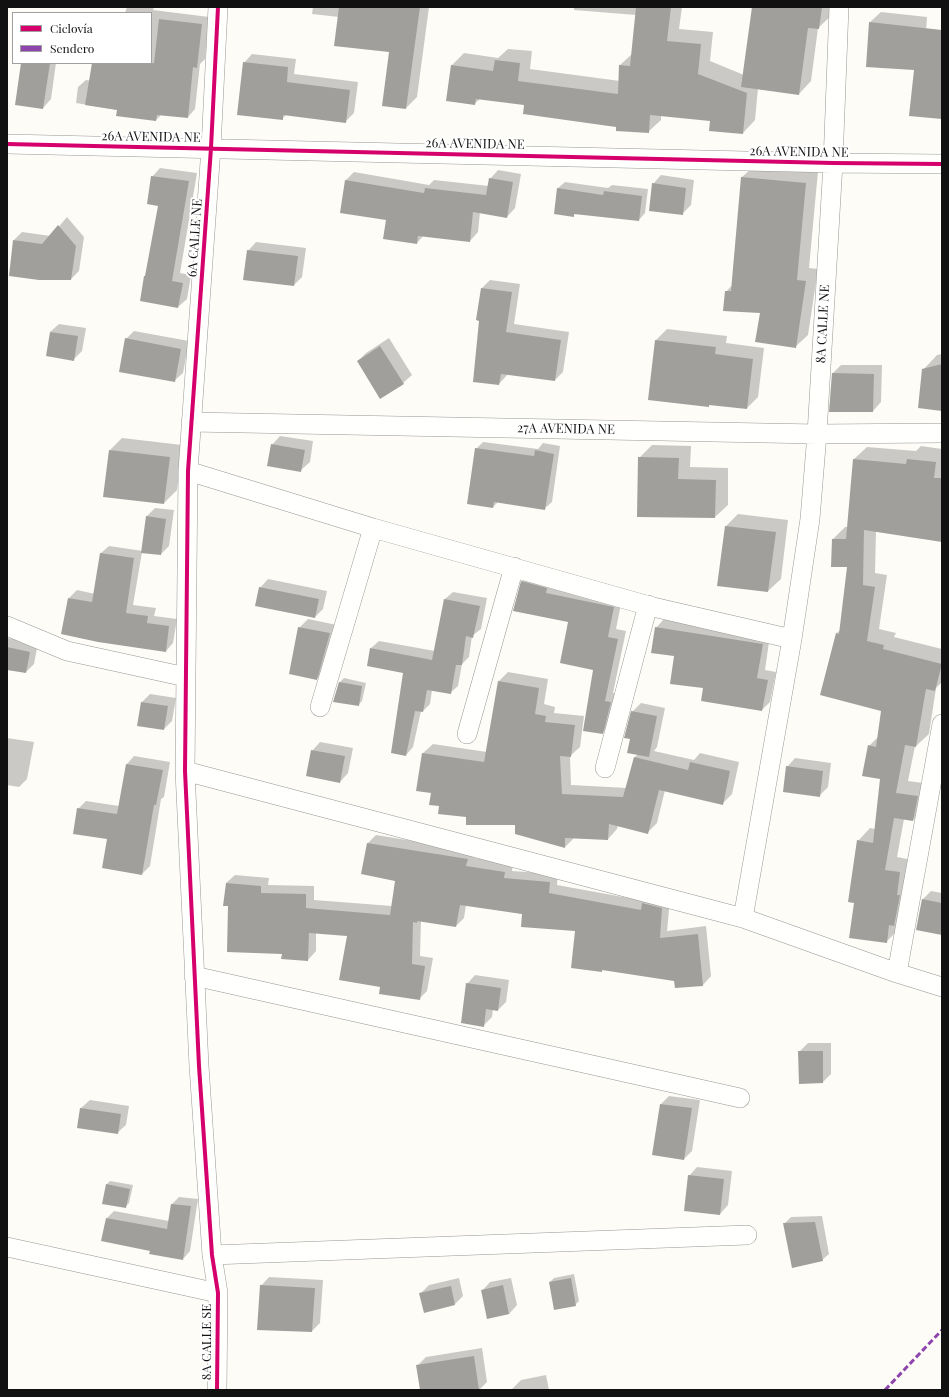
<!DOCTYPE html>
<meta charset="utf-8">
<style>
body{margin:0}
#map{position:relative;width:949px;height:1397px;overflow:hidden;background:#fdfcf7;font-family:"Playfair Display",serif}
canvas{display:block}
.frame{position:absolute;inset:0;border:8px solid #111;pointer-events:none}
.legend{position:absolute;left:12px;top:12px;width:140px;height:52px;box-sizing:border-box;background:#fff;border:1px solid #a0a0a0;margin:0;padding:5px 7px;list-style:none;font-size:12px;color:#111}
.legend li{display:flex;align-items:center;gap:8px;height:20px}
.legend b{width:20px;border:1px solid #a0a0a0}
</style>
<div id="map">
<canvas width="949" height="1397"></canvas>
<div class="frame"></div>
<ul class="legend">
<li><b style="height:5px;background:#d6006c"></b>Ciclovía</li>
<li><b style="height:5px;background:#8e44ad"></b>Sendero</li>
</ul>
</div>
<script>
const context = document.querySelector('canvas').getContext('2d');
context.lineJoin = 'round';
function paint(path, color) { context.fillStyle = color; context.fill(path, 'evenodd'); }
function strokePath(path, color, width, dash) { context.strokeStyle = color; context.lineWidth = width; context.lineCap = dash ? 'butt' : 'round'; context.setLineDash(dash || []); context.stroke(path); }
function drawText(font, color, halo, rows, align = 'center') {
  context.font = font + ' "Playfair Display",serif'; context.lineWidth = 4; context.setLineDash([]); context.textBaseline = 'middle'; context.strokeStyle = halo; context.fillStyle = color; for (const [text, x, y, turn = 0] of rows) {
    context.save(); context.translate(x, y); context.rotate((+turn || 0) * Math.PI / 180); context.textAlign = isNaN(turn) ? turn : align; if (halo) context.strokeText(text, 0, 0); context.fillText(text, 0, 0); context.restore();
  }
}
const shadow = new Path2D(`
 M127,7h27l-1,3 56,7 -4,42 -5,5 -5,45 -7,8 -27,-2 -5,5 -38,-10 -42,-7 2,-16 8,-7 30,4 3,-21h32v-50h-26z
 M313,7h116l-12,90 -11,11 -16,-57 -51,-34 -27,-3z
 M574,7h108l-3,22 34,3 -3,29 34,14 9,-68h79l-1,9 -13,12 -7,53 -12,13 -41,-6 -3,32 -12,13 -32,-13 -50,-5v5l-13,12 -123,-28 -45,-5 -6,5 -23,-38 13,-13 34,5 10,-9 24,2 -2,18 90,12v-16l12,-11 4,-39 -62,-5z
 M881,12l46,5 -1,16 16,1v84l-27,-49 -45,-47z
 M252,54l44,5 -2,15 64,8 -4,31 -8,8 -59,-7 -5,5 -38,-56z
 M22,63h34l-5,36 -8,9z
 M755,165l63,6 -9,97 9,1 -10,66 -13,12 -34,-35 -35,-20 6,-7 10,-108z
 M160,168l37,5 -17,100 11,2 -4,24 -9,8 -37,-7 18,-95 -7,-28z
 M498,170l23,4 -6,34 -8,9 -27,-5 -2,20 -8,9 -46,-6 -7,8 -30,-24 -41,-39 8,-8 75,13 5,-5 55,6 1,-7z
 M661,175l33,5 -3,25 -9,9 -29,-30z
 M565,182l43,6 4,-3 36,4 -3,24 -6,7 -63,-7 -3,3 -15,-28z
 M67,217l17,20 -5,34 -8,8 -57,-39 8,-8 29,4z
 M256,242l50,6 -4,29 -8,8 -46,-34z
 M490,280l30,4 -6,40 55,8 -6,40 -8,8 -47,-6 -9,10 -19,-64 2,-32z
 M59,324l27,4 -4,23 -9,9 -23,-28z
 M667,329l60,7 -1,7 38,5 -6,49 -11,11 -37,-4 -1,2 -60,-7 7,-59z
 M134,331l55,10 -6,32 -9,8 -48,-42z
 M389,338l23,37 -9,8 -45,-22 8,-8z
 M942,354v56l-19,-40 14,-15z
 M841,365h41l-1,37 -8,9 -40,-38z
 M280,436l33,5 -3,21 -9,8 -29,-25z
 M122,438l60,7 -5,45 -13,13 -54,-53z
 M483,442l55,7 5,-6 17,3 -8,56 -8,7 -46,-7 -5,5 -17,-58z
 M652,445l39,1 -1,21 38,1v37l-13,12 -76,-59z
 M921,446l21,3v92l-66,-10 -1,42 12,2 -8,54 17,4 -2,4 48,12v33l-6,6 -7,46 -13,12h-1l-7,35 22,3 -4,23 -13,13 -9,-1 -7,38 15,3 -13,69 -13,13 -31,-40 3,-61 12,-13 5,1 6,-51 -12,-32 9,-9 4,-27 -45,-77 3,-3 8,-64 -15,-27 12,-12h3l6,-68 13,-12 49,4z
 M155,508l19,2 -5,36 -8,8 -19,-2 -9,53 23,3 -2,8 23,3 -4,24 -7,8 -97,-53 8,-8 18,4 6,-41 8,-7 34,5 4,-35z
 M738,514l50,6 -7,59 -13,12 -42,-65z
 M531,573l91,26 -6,30 10,2 -13,62 6,1 -8,31 -9,8 -8,-64 -24,-48 -48,-39z
 M268,579l59,12 -4,18 -8,8 -55,-29z
 M453,592l34,6 -6,31 -9,7 -3,21 -7,7 -4,22 -8,7 -18,-3 -2,14 -7,7h-2l-8,36 -7,8 -2,-83 -33,-24 8,-7 56,10 10,-52z
 M308,619l29,6 -12,45 -9,9 -17,-51z
 M664,619l106,16 -5,35 11,2 -6,30 -8,8 -58,-23 -48,-59z
 M7,638l31,5 -4,21 -8,8 -19,-3z
 M508,672l40,7 -4,25 11,3 -1,6 30,3 -4,31 -10,9 1,29 56,3 7,-30 4,-4 -7,-16 1,-26 9,-9 24,5 -8,39 -3,4 40,9 6,-7 39,9 -7,32 -10,10 -57,-14 -8,33 -9,9 -30,-7 -1,4 -9,10 -34,-1 -9,9 -49,-23 -49,-7 -26,-11 -9,-14 -9,-39 10,-9 54,8 12,-71z
 M344,678l22,5 -4,18 -4,4 -18,-23z
 M150,694l26,4 -4,23 -8,8 -22,-27z
 M7,738l27,4 -7,37 -8,8 -12,-2z
 M320,742l33,6 -5,25 -8,9 -28,-31z
 M134,756l36,6 -6,35 -3,2 -11,67 -8,8 -34,-36 -30,-29 8,-8 33,5 8,-42z
 M795,758l36,5 -3,24 -8,8 -33,-28z
 M376,835l99,16 -1,7 39,6 -1,7 46,3 -1,11 88,16 25,-1 -3,31 39,-5 5,50 -8,9 -100,-16 -1,2 -26,-41 -53,-16 -57,-9 -2,13 -8,8 -35,-6 -1,36 13,2 -6,33 -8,8 -38,-13 -32,-51 -33,-2v18l-8,9 -25,-7 -54,-48 -3,-22 9,-8 34,3 -1,7 46,1v14l78,6 4,-26 -28,-37z
 M931,891l11,2v41l-20,-34z
 M475,975l34,5 -3,22 -8,8 -5,-1 -1,8 -9,9 -16,-42z
 M808,1043h23v31l-8,8 -24,-30z
 M669,1096l31,4 -8,51 -8,8 -31,-5 8,-50z
 M90,1100l39,6 -3,19 -9,8 -39,-6 3,-19z
 M697,1167l35,4 -4,34 -8,9 -31,-38z
 M110,1181l23,4 -4,18 -4,4 -19,-22z
 M179,1197l19,2 -8,52 -7,8 -32,-9 -44,-32 7,-7 55,10 3,-17z
 M822,1216l7,38 -7,6 -38,-36 7,-7z
 M574,1274l5,27 -4,4 -25,-23 4,-4z
 M269,1277l54,3 -3,43 -8,8 -51,-45z
 M459,1278l4,18 -8,8 -34,-11 8,-8z
 M511,1278l6,27 -8,9 -21,4 -6,-27 8,-9z
 M482,1348l5,34 -8,8h-58l-3,-25 8,-8z
 M546,1375l3,15h-37v-1l9,-9z`);
const building = new Path2D(`
 M339,7h81l-14,102 -24,-3 7,-54 -55,-6z
 M636,7h35l-4,34 34,3 -3,30 49,19 -4,41 -34,-3 1,-10 -60,-6 -1,18 -33,-2v-4l-93,-13 1,-9 -48,-6 -1,6 -29,-4 5,-36 42,6 2,-11 25,3 -2,18 100,13 1,-29 11,1z
 M752,7h70l-3,22 -11,-1 -9,67 -58,-8z
 M159,19l43,5 -5,44 -4,-1 -5,51 -31,-3 -1,6 -40,-5 1,-6 -32,-5 7,-42h62z
 M869,22l73,8v89l-33,-3 5,-46 -48,-3z
 M243,62l45,5 -1,15 63,8 -4,33 -63,-8v5l-46,-5z
 M21,63h29l-7,46 -28,-4z
 M151,176l38,5 -17,100 11,2 -5,25 -38,-7 4,-25h1l13,-70 -11,-2z
 M741,177l65,6 -9,97 9,1 -10,67 -41,-6 5,-29 -37,-2 2,-20h6z
 M489,178l24,4 -6,36 -34,-6 -3,30 -52,-6 -1,8 -34,-5 3,-19 -46,-7 5,-33 79,13 1,-5 61,7z
 M652,183l34,5 -3,27 -34,-4z
 M557,188l46,7 1,-4 38,5 -3,25 -65,-7v3l-20,-3z
 M58,225l18,21 -5,34h-32l-30,-4 4,-36 29,4z
 M247,250l51,6 -4,30 -51,-6z
 M481,288l31,4 -6,40 55,8 -6,41 -54,-7 -2,11 -26,-3 6,-61 -3,-1z
 M50,332l28,4 -4,25 -28,-5z
 M125,338l56,11 -6,33 -56,-10z
 M655,340l61,7 -1,7 38,5 -6,50 -38,-4v2l-61,-7z
 M380,346l24,38 -24,15 -23,-38z
 M942,364v47l-24,-3 4,-39z
 M832,373l42,1 -1,38h-44z
 M271,444l34,6 -4,22 -34,-6z
 M475,448l59,8 1,-6 19,4 -9,56 -51,-8 -1,6 -26,-4z
 M109,450l61,7 -6,47 -61,-7z
 M638,457l41,1 -1,21 38,1 -1,38 -78,-1z
 M853,459l53,5 1,-5 29,3 -2,16h8v64l-78,-12 -1,55 12,2 -8,54 17,4 -1,4 59,15 -7,27 -9,-2 -10,58 -11,-2 -9,48 22,3 -5,25 -19,-3 -9,52 15,2 -3,23h3l-6,31 -5,-1 -2,18 -38,-5 5,-35 -6,-1 9,-62 16,3 7,-64 -18,-3 6,-31 8,2 5,-36 -61,-16 16,-62 3,1 8,-67h-16l1,-28h14z
 M146,516l20,3 -5,36 -20,-2z
 M725,526l51,6 -8,60 -51,-6z
 M100,553l34,5 -8,55 22,3 -1,7 22,3 -3,26 -68,-10 -37,-8 7,-36 24,4z
 M521,581l26,7 -1,5 68,14 -6,30 10,2 -13,62 6,1 -8,32 -20,-3 10,-61 -33,-7 8,-41 -55,-11z
 M259,587l60,12 -4,19 -60,-12z
 M444,599l36,7 -7,32 -7,-2 -4,29h-6l-5,29 -24,-4 -4,22 -8,-1 -9,45 -15,-3 12,-80 -36,-7 3,-18 62,12z
 M298,627l32,6 -13,47 -28,-6z
 M655,627l108,17 -6,34 11,2 -6,31 -61,-10 2,-13 -33,-4 4,-28 -23,-3z
 M7,647l23,5 -4,21 -19,-3z
 M498,681l41,7 -4,26 11,2 -1,6 30,3 -4,32 -11,-1 2,38 61,3 11,-40 54,13 2,-8 40,9 -7,34 -64,-15 -11,44 -39,-10 -1,16 -43,-2v10l-50,-14v-9h-49v-8l-28,-3 1,-8 -10,-1 2,-12 -15,-2 6,-38 62,9z
 M339,682l23,4 -3,20 -26,-4z
 M141,702l27,4 -4,24 -27,-4z
 M631,711l26,5 -8,41 -22,-4 3,-14 -6,-1z
 M311,750l34,6 -5,27 -34,-7z
 M126,764l37,6 -7,35h-2l-12,70 -40,-7 5,-29 -34,-5 4,-26 40,6z
 M786,766l37,5 -3,26 -37,-5z
 M367,843l101,16 -2,7 39,6 -1,6 46,4 -1,11 92,17 1,-7 20,5 -2,30 38,-4 5,52 -28,2 -1,-7 -72,-11v2l-31,-4 4,-37 -54,-4 1,-13 -62,-9 -4,22 -39,-6v2l-4,-1 -1,42 13,2 -5,34 -41,-6 1,-7 -41,-7 8,-44 -38,-3 -1,28 -27,-2 1,-5 -55,-2 1,-46h-5l3,-23 35,3v7l45,1v14l84,7 5,-34 -34,-7z
 M922,899l20,4v32l-26,-5z
 M466,983l35,5 -3,23 -12,-2 -2,18 -23,-4z
 M798,1051h25v32l-24,1z
 M660,1104l32,4 -8,52 -32,-5z
 M80,1108l41,6 -3,20 -41,-6z
 M688,1175l36,4 -4,36 -36,-4z
 M106,1184l24,5 -4,19 -24,-4z
 M171,1204l20,2 -8,54 -34,-6 1,-3 -49,-10 5,-23 61,11z
 M815,1222l8,39 -31,7 -9,-45z
 M571,1278l5,28 -22,4 -5,-28z
 M260,1285l55,3 -3,44 -55,-2z
 M503,1285l6,29 -22,5 -6,-29z
 M451,1286l4,19 -31,8 -5,-20z
 M474,1356l5,34h-59l-4,-25z`);
const minor = new Path2D(`
 M7,144l826,19 109,1
 M191,422l626,12 125,-1
 M188,471l185,57 280,79 139,32
 M7,626l60,25 119,26
 M320,707l53,-179
 M467,734l47,-167
 M605,768l43,-163
 M185,771l558,147 154,55 45,14
 M743,918l49,-279 18,-120 7,-85 16,-271 6,-156
 M897,973l45,-249
 M194,976l546,122
 M7,1247l211,46
 M212,1255l535,-20
 M217,1390l1,-97 -6,-38 -13,-189 -14,-295 3,-300 23,-323 7,-141`);
const quiet = new Path2D(`
 M885,1390l57,-60`);
const cycleway = new Path2D(`
 M7,144l826,19 109,1
 M217,1390l1,-97 -6,-38 -13,-189 -14,-295 3,-300 23,-323 7,-141`);
const streetNames = [
 ["26A AVENIDA NE",151,137,1],
 ["26A AVENIDA NE",475,144,1],
 ["26A AVENIDA NE",799,152,1],
 ["6A CALLE NE",195,238,-86],
 ["8A CALLE NE",823,324,-87],
 ["27A AVENIDA NE",566,429,1],
 ["8A CALLE SE",207,1342,-90]
];
paint(shadow, '#0003');
paint(building, '#a19f9c');
strokePath(minor, '#979795', 20);
strokePath(minor, '#fffffe', 19);
strokePath(quiet, '#8e44ad', 3, [6, 3]);
strokePath(cycleway, '#d6006c', 4);
drawText('13px', '#111', '#fff', streetNames);
</script>
